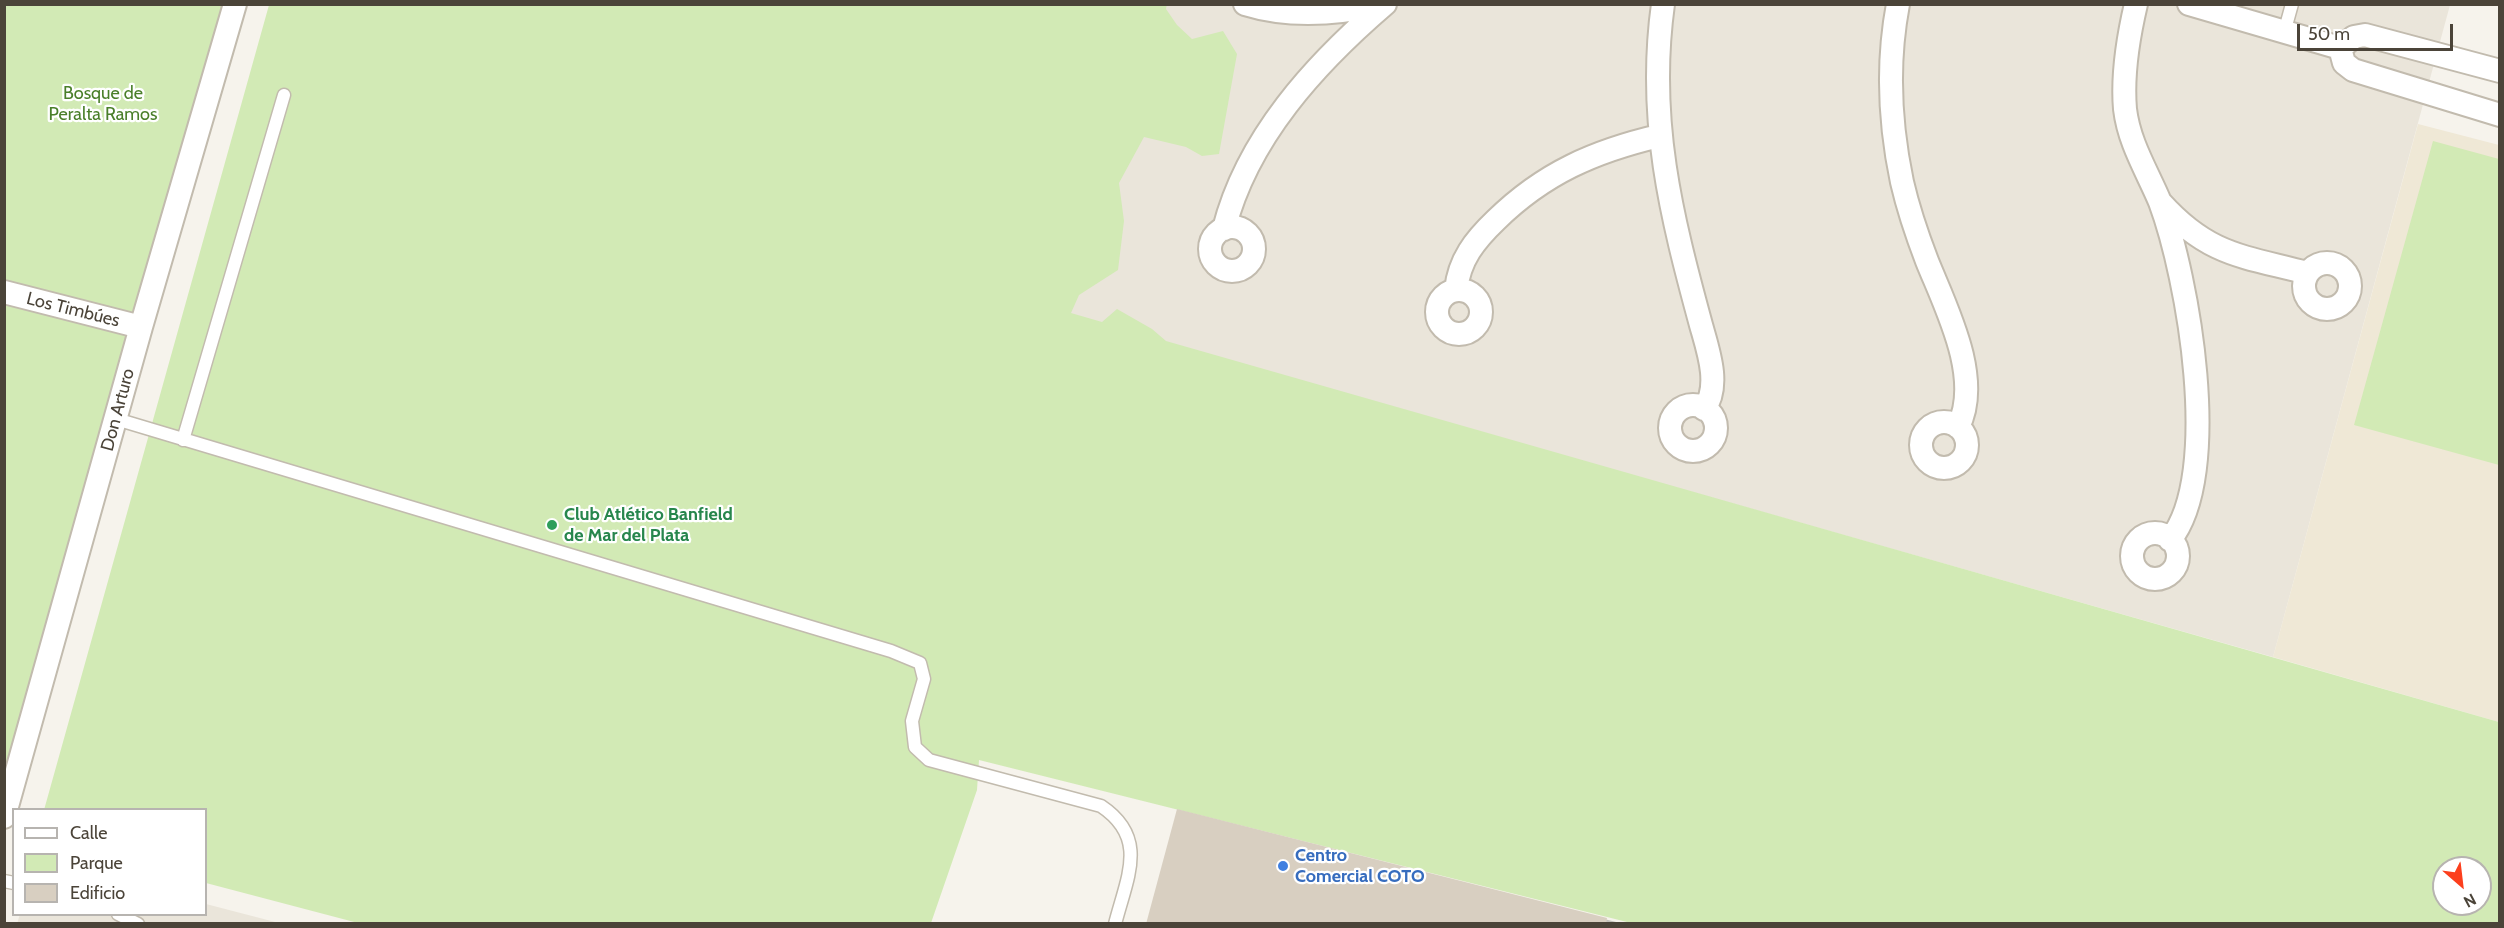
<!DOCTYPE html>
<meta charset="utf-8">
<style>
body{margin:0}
#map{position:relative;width:2504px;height:928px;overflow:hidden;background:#f6f3ec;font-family:Cabin,sans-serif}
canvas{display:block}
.frame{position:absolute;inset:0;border:6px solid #4b4439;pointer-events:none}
.legend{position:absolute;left:12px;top:808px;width:195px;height:108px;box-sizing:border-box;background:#fff;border:2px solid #b7b4b0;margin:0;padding:8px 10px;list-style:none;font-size:18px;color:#4b4439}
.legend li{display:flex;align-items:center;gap:12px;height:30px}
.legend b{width:30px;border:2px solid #b7b4b0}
.north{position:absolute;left:2432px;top:856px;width:60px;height:60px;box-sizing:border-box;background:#fff;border:2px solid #b7b4b0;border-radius:50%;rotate:152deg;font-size:16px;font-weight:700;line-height:24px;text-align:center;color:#4b4439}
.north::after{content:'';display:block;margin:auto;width:21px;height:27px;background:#fc3f1d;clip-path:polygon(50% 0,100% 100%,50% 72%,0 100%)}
.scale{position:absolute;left:2297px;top:24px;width:156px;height:27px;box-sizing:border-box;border:3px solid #4b4439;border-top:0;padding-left:8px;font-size:18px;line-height:21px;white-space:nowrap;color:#4b4439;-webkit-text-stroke:4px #fff;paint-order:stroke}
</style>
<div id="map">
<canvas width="2504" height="928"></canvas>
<div class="frame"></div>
<ul class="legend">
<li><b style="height:8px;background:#fff"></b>Calle</li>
<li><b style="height:16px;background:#d2eab5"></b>Parque</li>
<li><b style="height:16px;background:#d8cfc1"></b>Edificio</li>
</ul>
<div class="north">N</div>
<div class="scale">50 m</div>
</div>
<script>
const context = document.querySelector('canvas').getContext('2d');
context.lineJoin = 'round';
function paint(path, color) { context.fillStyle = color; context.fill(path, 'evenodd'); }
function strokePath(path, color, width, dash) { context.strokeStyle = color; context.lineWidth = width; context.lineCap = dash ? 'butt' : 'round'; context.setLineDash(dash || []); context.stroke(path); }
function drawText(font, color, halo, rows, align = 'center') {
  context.font = font + ' Cabin,sans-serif'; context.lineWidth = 4.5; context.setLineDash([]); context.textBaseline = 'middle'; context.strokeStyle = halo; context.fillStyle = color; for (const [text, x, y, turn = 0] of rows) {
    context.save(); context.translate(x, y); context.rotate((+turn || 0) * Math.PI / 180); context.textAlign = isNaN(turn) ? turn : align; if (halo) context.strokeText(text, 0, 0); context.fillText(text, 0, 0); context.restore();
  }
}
const residential = new Path2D(`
 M1126,5h1324l-177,652 -1102,-313 -129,-39z
 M206,904l73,19 -262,1 3,-10h186z`);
const education = new Path2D(`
 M2418,124l81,21v577l-226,-65z`);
const green = new Path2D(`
 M1167,4l-1,5 11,16 15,14 31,-8 14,23 -18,100 -17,2 -16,-9 -42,-10 -25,46 5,38 -6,49 -39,25 -8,18 31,9 15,-13 35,20 14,12 1333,381 1,201h-869l-652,-163 -2,30 -46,133h-573l-152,-40v-73h-162l225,-805zM2444,868h36v36h-36z
 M5,5h230l-94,322 -136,506z
 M2433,141l66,18v306l-145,-40z`);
const shadow = new Path2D(`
 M1178,811l446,113h-476z`);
const building = new Path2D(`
 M1177,809l430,109 -1,6h-460z`);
const service = new Path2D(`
 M2284,33l8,-29
 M116,419l775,232 29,12 4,16 -12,42 3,26 14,13 172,46c48,32 26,71 14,118
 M183,440l101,-345
 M4,881l10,2
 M118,914l20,10`);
const minor = new Path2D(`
 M1245,4c45,14 93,10 137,0
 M1663,4c-16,115 8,211 38,321 7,25 20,61 3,84
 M1898,4c-11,58 -8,121 4,178 6,26 15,53 25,79 18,45 56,117 31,166
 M2136,4c-8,34 -14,70 -11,105 4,34 22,62 35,93 28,75 63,272 10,338
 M2189,4l151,44
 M2340,48l4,15 9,7 147,45
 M2340,48l14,-11 11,-2 135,36
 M2161,203c48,53 82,53 146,70
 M1210 249a22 22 0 1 1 44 0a22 22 0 1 1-44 0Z
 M1224,229c23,-91 91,-165 161,-225
 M2304 286a23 23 0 1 1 46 0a23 23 0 1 1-46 0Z
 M1456,290c3,-30 19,-50 40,-70 48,-47 99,-69 163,-84
 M1437 312a22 22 0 1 1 44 0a22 22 0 1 1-44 0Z
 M4,292l137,35
 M1670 428a23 23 0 1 1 46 0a23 23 0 1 1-46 0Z
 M1921 445a23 23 0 1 1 46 0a23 23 0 1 1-46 0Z
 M2132 556a23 23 0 1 1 46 0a23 23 0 1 1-46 0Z
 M4,817l137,-490 94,-323`);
const markers = [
 [552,525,6,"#2e9e5b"],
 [1283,866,6,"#3f7fe0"]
];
const parkNames = [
 ["Bosque de",103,94],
 ["Peralta Ramos",103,115]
];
const streetNames = [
 ["Los Timbúes",73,310,14],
 ["Don Arturo",118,410,-75]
];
const leisureNames = [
 ["Club Atlético Banfield",564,515],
 ["de Mar del Plata",564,536]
];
const shopNames = [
 ["Centro",1295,856],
 ["Comercial COTO",1295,877]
];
paint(residential, '#eae5da');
paint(education, '#efe8d6');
paint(green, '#d2eab5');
paint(shadow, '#0003');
paint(building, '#d8cfc1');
strokePath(service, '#c2bbae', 15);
strokePath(minor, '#c2bbae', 26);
strokePath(service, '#fff', 12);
strokePath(minor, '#fff', 22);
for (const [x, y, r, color] of markers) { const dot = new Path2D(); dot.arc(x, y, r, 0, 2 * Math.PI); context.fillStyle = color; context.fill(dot); strokePath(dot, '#fff', 2); }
drawText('18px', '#4a7f2a', '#fff', parkNames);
drawText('18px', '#4b4439', '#fff', streetNames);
drawText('bold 18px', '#27864d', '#fff', leisureNames, 'left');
drawText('bold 18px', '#366cbe', '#fff', shopNames, 'left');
</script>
